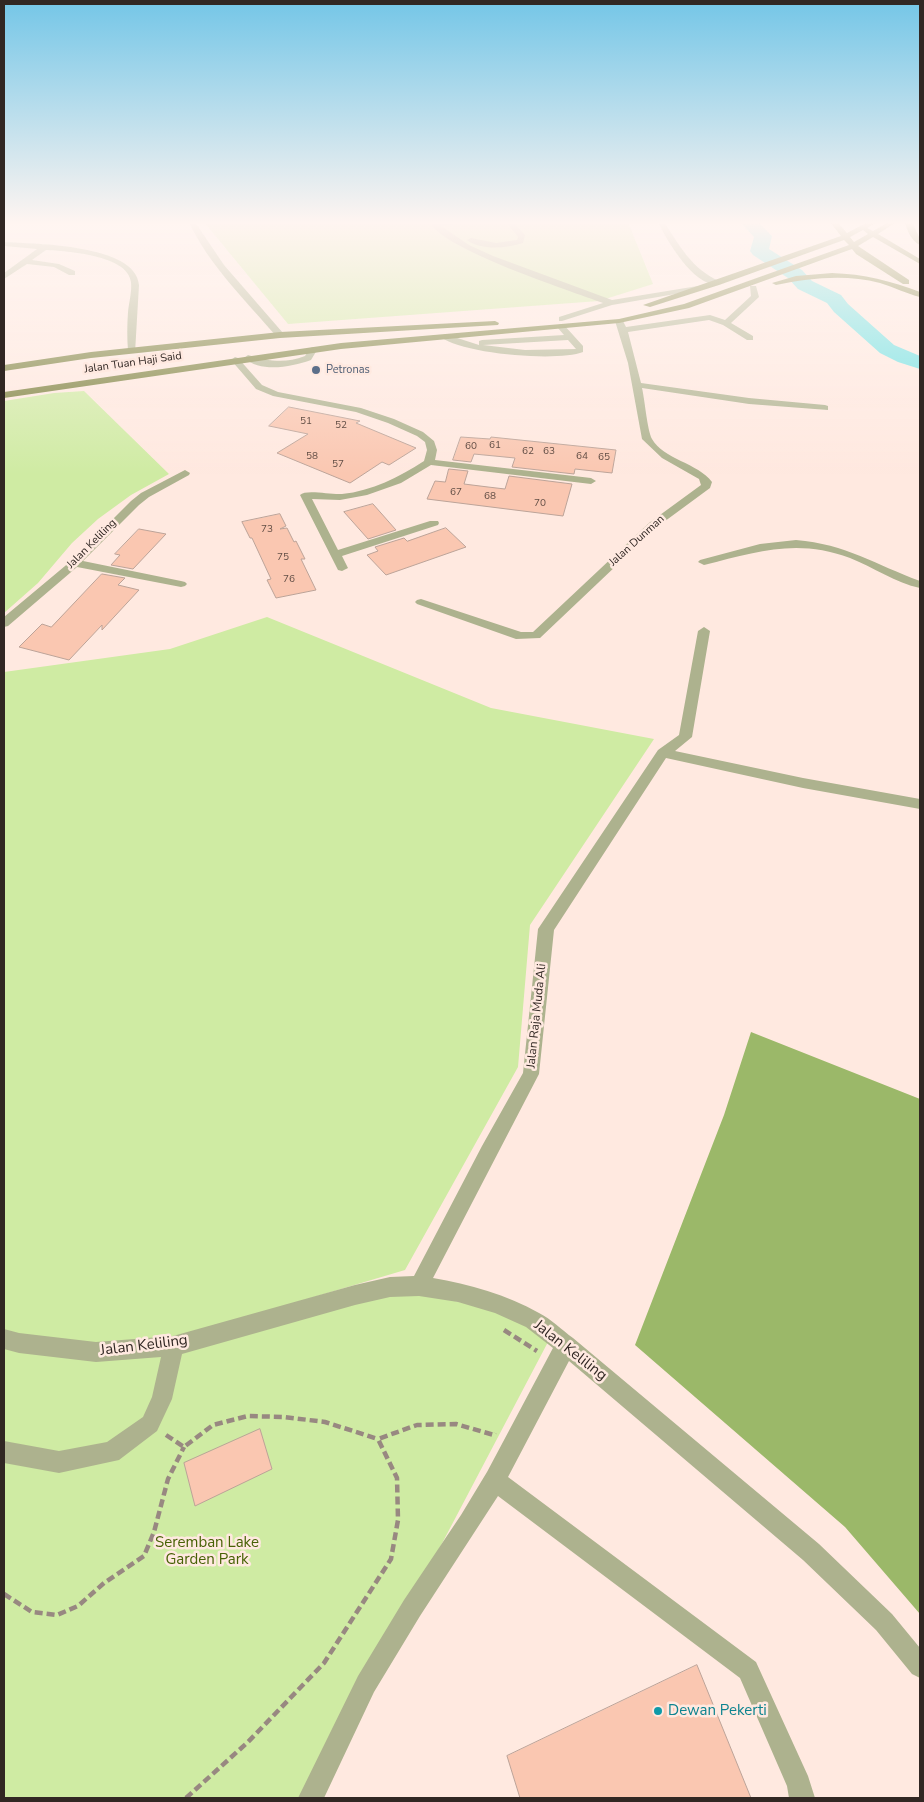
<!DOCTYPE html>
<style>
body{margin:0}
#map{position:relative;width:924px;height:1802px;overflow:hidden;background:#ffe9e0;font-family:"Nunito Sans",sans-serif}
canvas{display:block}
.frame{position:absolute;inset:0;border:5px solid #312723;pointer-events:none}
</style>
<div id="map">
<canvas width="924" height="1802"></canvas>
<div class="frame"></div>
</div>
<script>
const context = document.querySelector('canvas').getContext('2d');
context.lineJoin = 'round';
function paint(path, color) { context.fillStyle = color; context.fill(path, 'evenodd'); }
function strokePath(path, color, width, dash) { context.strokeStyle = color; context.lineWidth = width; context.lineCap = dash ? 'butt' : 'round'; context.setLineDash(dash || []); context.stroke(path); }
function drawText(font, color, halo, rows, align = 'center') {
  context.font = font + ' "Nunito Sans",sans-serif'; context.lineWidth = 5; context.setLineDash([]); context.textBaseline = 'middle'; context.strokeStyle = halo; context.fillStyle = color; for (const [text, x, y, turn = 0] of rows) {
    context.save(); context.translate(x, y); context.rotate((+turn || 0) * Math.PI / 180); context.textAlign = isNaN(turn) ? turn : align; if (halo) context.strokeText(text, 0, 0); context.fillText(text, 0, 0); context.restore();
  }
}
const green = new Path2D(`
 M204,222h424l25,62 -54,17 -311,23z
 M84,391l85,83 -38,21 -33,24 -26,24 -34,40 -34,30v-212l50,-8z
 M267,617l224,91 163,31 -124,186 -12,142 -113,203 -229,68 -77,5 -77,-7 -18,-5v-659l166,-23z
 M415,1292l102,23 31,27 -240,456h-304v-452l81,14 295,-66z`);
const forest = new Path2D(`
 M751,1032l169,67v515l-75,-87 -210,-182 89,-230z`);
const river = new Path2D(`
 M740,222h18l14,14 -3,13 33,21 10,11 29,14 7,9 46,41 26,11v13l-22,-7 -18,-9 -46,-41 -7,-9 -29,-14 -10,-11 -35,-23 -3,-4 4,-14z`);
const building = new Path2D(`
 M289,407l71,14 -4,2 60,25 -27,17 -7,-3 -32,21 -73,-30 31,-19 -39,-8z
 M461,437l29,2 1,-2 125,13 -4,23 -37,-4 -1,5 -62,-7 3,-9 -41,-4 -3,8 -18,-2z
 M449,469l19,2 -4,13 24,3 17,2 4,-13 63,8 -9,32 -136,-17 8,-18 10,1z
 M373,504l23,26 -28,9 -24,-27z
 M280,514l6,12 -6,3 7,-1 7,14 2,-1 9,18h-4l15,31 -40,8 -9,-18 4,-1 -19,-41h-2l-8,-16z
 M446,528l20,19 -80,28 -19,-20 11,-4 -3,-4 29,-9 3,3z
 M139,529l27,5 -33,35 -22,-4 9,-10 -5,-1z
 M102,574l23,4 -7,7 21,5 -37,40v-5l-33,35 -50,-13 23,-23 9,3z
 M260,1429l12,40 -77,37 -11,-43z
 M697,1665l54,133h-231l-13,-42z`);
const path = new Path2D(`
 M504,1330l33,21
 M166,1435l18,12 29,-22 35,-9 36,1 41,5 53,17
 M4,1594l28,18 25,3 21,-9 26,-23 40,-27 10,-24 14,-53 16,-32
 M186,1798l62,-56 76,-79 67,-104 7,-39 -1,-42 -19,-39 39,-14 39,-1 38,11 1,-2`);
const minor = new Path2D(`
 M189,222h6l29,43 59,68v4h-6c-31,-36 -69,-73 -88,-115z
 M430,222h31l-3,2 -17,2 28,19 24,11 119,44 92,-15 4,2 -4,2 -92,16 -50,16h-3v-4l44,-14c-32,-12 -162,-54 -173,-81z
 M506,222h7l12,13 -2,8c-17,5 -41,8 -56,-3l4,-2 25,5 21,-3 1,-3z
 M658,222h6c16,24 27,46 55,59v4c-25,2 -52,-44 -61,-63z
 M4,242c31,2 132,2 135,43l-4,68 -7,-2c-1,-13 -1,-26 0,-39 1,-10 4,-20 3,-30 -3,-27 -65,-31 -85,-32l-14,10 27,4 16,7v4h-6l-15,-8 -27,-3 -23,15v-6l33,-24 -33,-3z
 M750,286h6l3,11 -28,26 22,13v4h-6l-24,-15 -14,-5 -81,12 13,51 108,15 76,7 3,1v4l-79,-6 -107,-16c3,13 5,41 10,51 11,20 46,24 60,43l-2,6 -53,39 -117,111 -24,1 -99,-35 -2,-2 2,-2 4,-1 100,33h12l116,-109 52,-38 -2,-6 -37,-21 -20,-19 -14,-76 -13,-42 7,-2 4,8 84,-12 15,5 26,-24z
 M561,324l3,1 19,21v6c-25,10 -121,2 -142,-15l4,-3 34,11v-4l3,-1 82,-5 -7,-8zM568,340l8,9 -51,1 -42,-5z
 M313,347l4,3 -6,10c-20,7 -50,13 -67,-2l4,-3c21,6 36,9 57,1l5,-8z
 M235,357l3,1 24,27 16,7 83,16 33,11 29,13 11,9 3,9 -2,10 156,18 5,3 -5,3 -160,-19 -30,18 -34,12 -27,5 -28,-1 26,51 92,-29h8l1,2 -1,2 -96,31 6,12 -6,3 -4,-1 -38,-75c6,-6 31,0 42,-1 30,-3 57,-17 82,-33l3,-11 -2,-8 -8,-6 -29,-13 -32,-11 -83,-16 -17,-7 -25,-29z
 M185,470l5,3 -1,2 -40,22 -10,8 -56,56 98,20 4,1 2,2 -2,2 -4,1 -104,-20 -69,59 -4,1v-10l67,-56 60,-60 10,-8z
 M796,540c50,4 80,25 124,41v7c-24,-5 -47,-21 -70,-30 -53,-20 -94,-6 -146,7l-6,-3 2,-2 60,-16z
 M704,627l6,4 -18,106 -17,14 128,27 117,21v10l-117,-21 -137,-30 -112,172 -15,144 -106,204c36,6 74,17 106,35 12,6 23,17 34,25l246,206 73,70 28,34v30l-8,-4 -36,-44 -73,-70 -234,-199 -61,116 248,185 52,114 7,22h-26l-2,-12 -47,-108 -242,-182 -78,120 -46,76 -50,106h-26l60,-122 46,-76 57,-85 26,-43 66,-124 -27,-21 -31,-14 -37,-11 -39,-6 -29,1 -35,8 -173,49 -10,45 -15,32 -38,29 -60,13 -55,-10v-22l55,10 48,-9 36,-25 9,-20 9,-40 -65,5 -77,-9 -15,-4v-20l15,4 77,9 77,-6 182,-51 35,-8 24,-1 68,-130 41,-73 15,-144 120,-179 21,-15 19,-104z`);
const major = new Path2D(`
 M830,222h7l10,11 21,-11h9l-10,6 6,3 16,-9h7l-18,12 42,25v5l-47,-27 -15,9 51,34v4h-6l-47,-30 -4,-5 -163,59 -70,15 -278,26 -337,49v-6l337,-49 278,-24 65,-15 165,-59 -5,-5 -125,45 -69,22 -7,-2 198,-69zM863,230l5,4 -14,8 -4,-5z
 M905,222h7l8,17v6c-9,-4 -13,-15 -15,-23z
 M832,273c32,1 59,8 88,19v5c-13,-3 -26,-10 -40,-14 -35,-9 -69,-5 -104,2l-4,-2 24,-7z
 M495,321l4,2 -1,2 -218,13 -189,20 -87,13v-6l87,-13 189,-20z`);
const markers = [
 [316,370,5,"#5c6f8a"],
 [658,1711,5,"#0f9aa8"]
];
const numberNames = [
 ["51",306,422],
 ["52",341,426],
 ["61",495,446],
 ["60",471,447],
 ["62",528,452],
 ["63",549,452],
 ["58",312,457],
 ["64",582,457],
 ["65",604,458],
 ["57",338,465],
 ["67",456,493],
 ["68",490,497],
 ["70",540,504],
 ["73",267,530],
 ["75",283,558],
 ["76",289,580]
];
const farStreetnames = [
 ["Jalan Tuan Haji Said",133,363,-8],
 ["Jalan Dunman",637,541,-42],
 ["Jalan Keliling",92,544,-45]
];
const farServicenames = [
 ["Petronas",326,370]
];
const streetNames = [
 ["Jalan Raja Muda Ali",537,1016,-84]
];
const nearStreetnames = [
 ["Jalan Keliling",144,1346,-7],
 ["Jalan Keliling",570,1351,38]
];
const nearParknames = [
 ["Seremban Lake",207,1543],
 ["Garden Park",207,1560]
];
const nearCulturenames = [
 ["Dewan Pekerti",668,1711]
];
paint(green, '#cfeba3');
paint(forest, '#9bb869');
paint(river, '#66e2e5');
paint(building, '#fac7b1');
strokePath(building, '#bca398', 1);
strokePath(path, '#988881', 4.5, [8, 4]);
paint(minor, '#adb28e');
paint(major, '#777d37');
const sky = context.createLinearGradient(0, 0, 0, 474);
sky.addColorStop(0, '#74c6e7');
sky.addColorStop(0.47, '#fff5f1');
sky.addColorStop(1, '#fff5f100');
context.fillStyle = sky;
context.fillRect(0, 0, 924, 474);
for (const [x, y, r, color] of markers) { const dot = new Path2D(); dot.arc(x, y, r, 0, 2 * Math.PI); context.fillStyle = color; context.fill(dot); strokePath(dot, '#ffe9e0', 2); }
drawText('10px', '#634f46', null, numberNames);
drawText('11px', '#312723', '#ffe9e0', farStreetnames);
drawText('11px', '#4e5e75', '#ffe9e0', farServicenames, 'left');
drawText('12px', '#312723', '#ffe9e0', streetNames);
drawText('15px', '#312723', '#ffe9e0', nearStreetnames);
drawText('15px', '#476105', '#ffe9e0', nearParknames);
drawText('15px', '#0d838f', '#ffe9e0', nearCulturenames, 'left');
</script>
